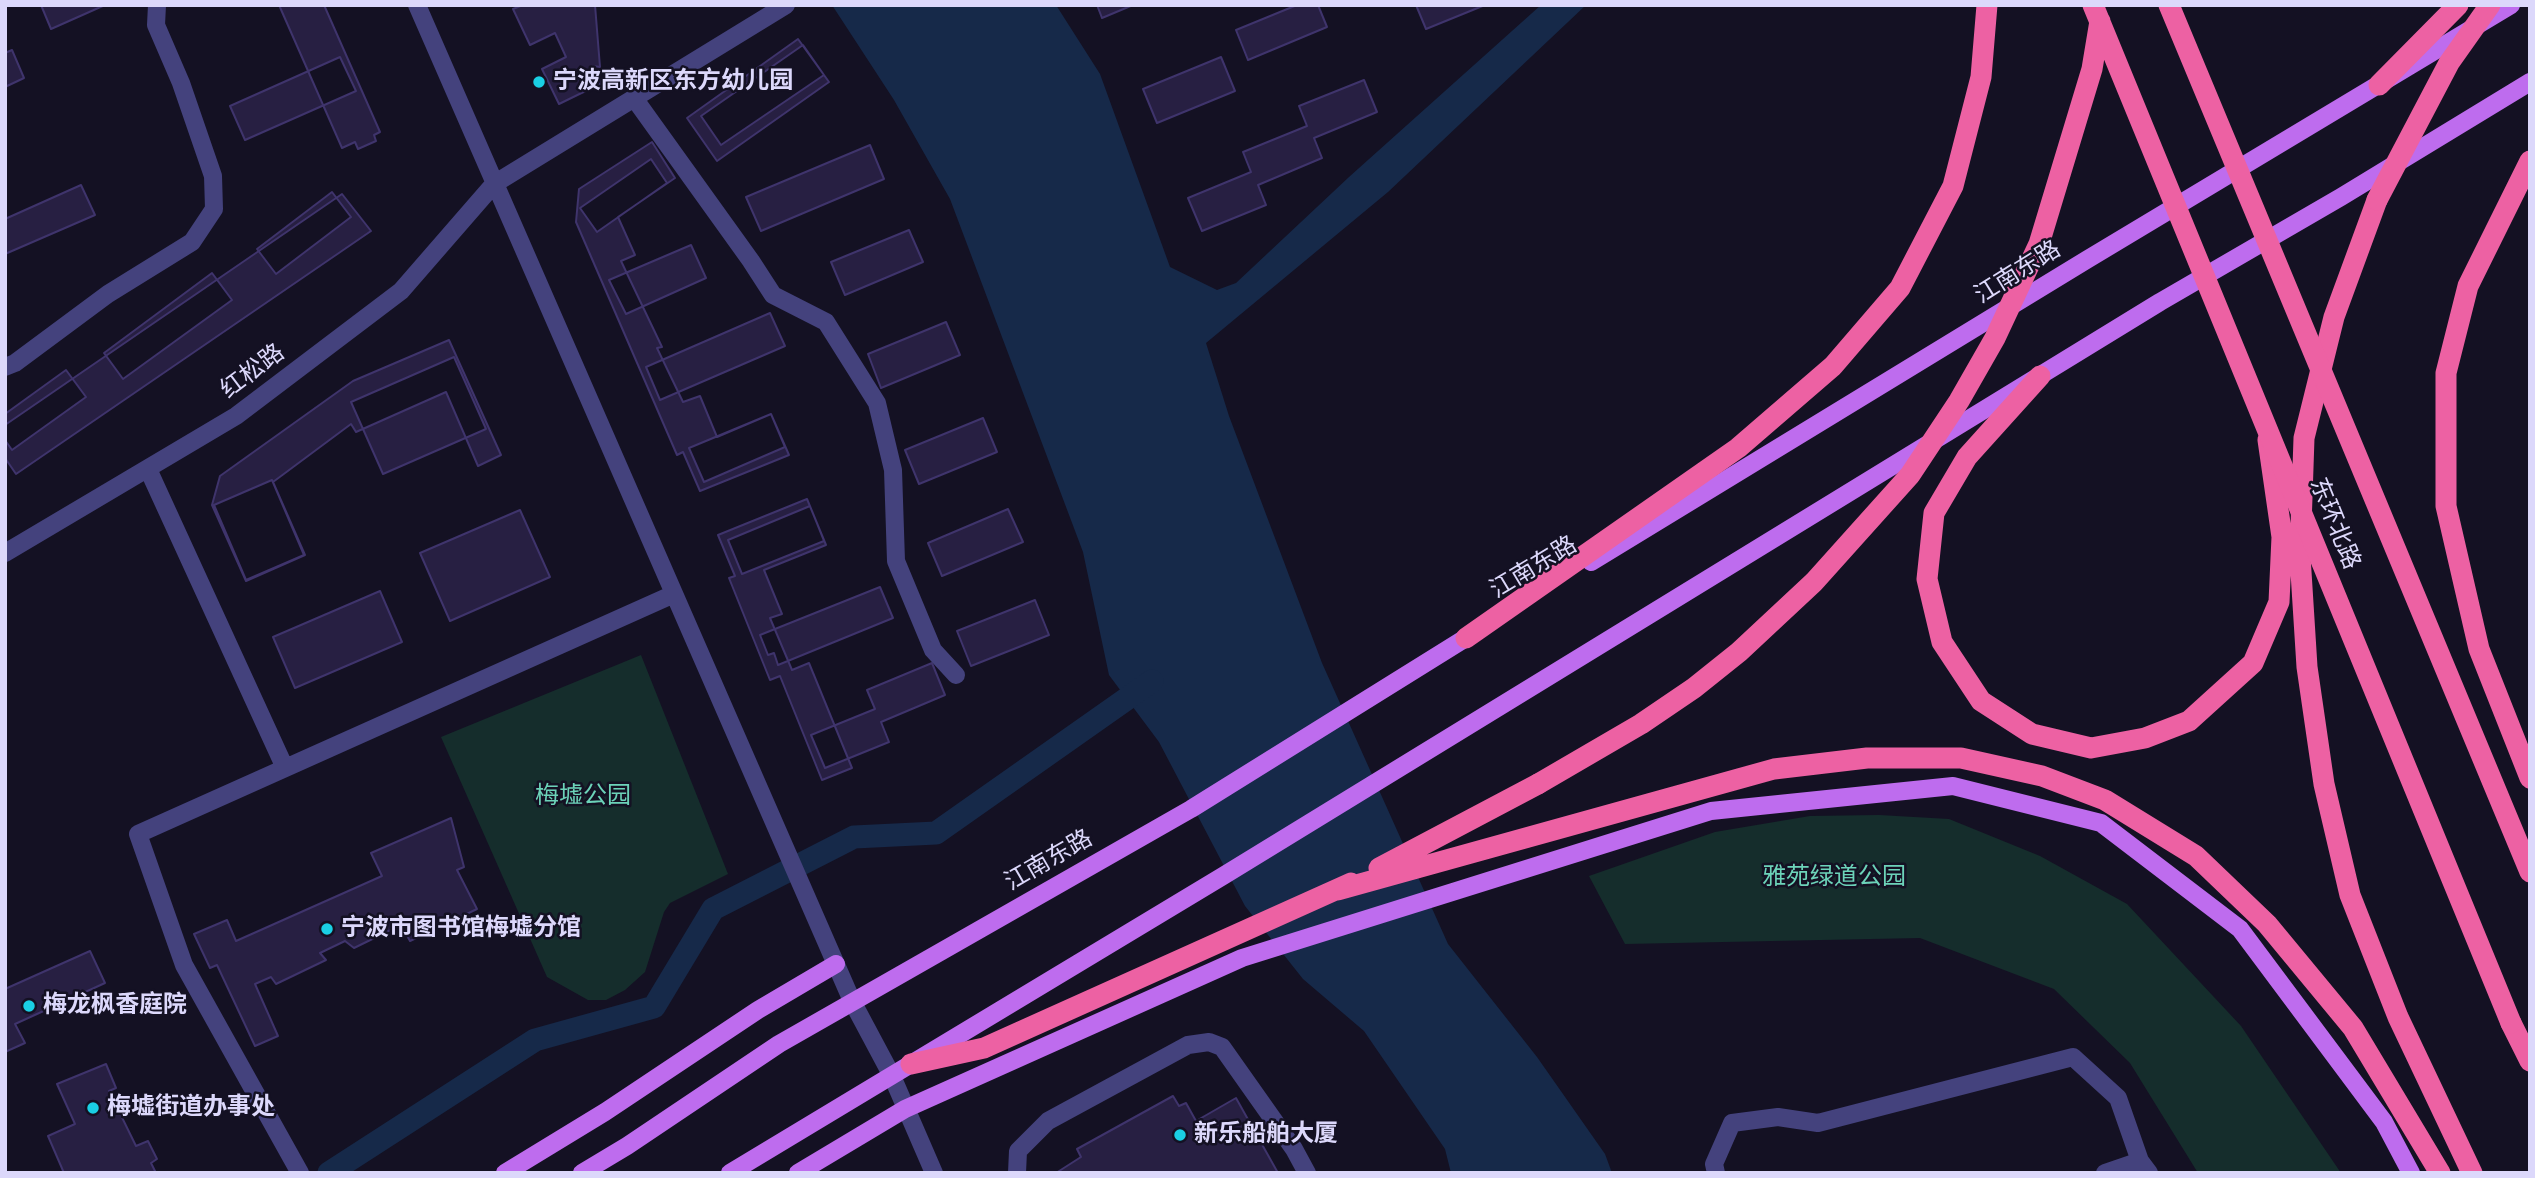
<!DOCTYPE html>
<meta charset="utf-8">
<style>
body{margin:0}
#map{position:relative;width:2535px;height:1178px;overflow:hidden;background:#141123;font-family:Signika,sans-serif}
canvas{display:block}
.frame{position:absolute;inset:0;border:7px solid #dcd8fb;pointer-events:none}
</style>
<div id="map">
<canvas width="2535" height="1178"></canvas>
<div class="frame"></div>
</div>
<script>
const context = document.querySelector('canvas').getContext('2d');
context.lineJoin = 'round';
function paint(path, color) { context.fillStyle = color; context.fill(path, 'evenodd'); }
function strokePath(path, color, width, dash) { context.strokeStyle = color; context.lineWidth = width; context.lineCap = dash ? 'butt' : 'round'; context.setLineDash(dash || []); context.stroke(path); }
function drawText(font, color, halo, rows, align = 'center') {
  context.font = font + ' Signika,"Noto Sans SC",sans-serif'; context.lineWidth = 5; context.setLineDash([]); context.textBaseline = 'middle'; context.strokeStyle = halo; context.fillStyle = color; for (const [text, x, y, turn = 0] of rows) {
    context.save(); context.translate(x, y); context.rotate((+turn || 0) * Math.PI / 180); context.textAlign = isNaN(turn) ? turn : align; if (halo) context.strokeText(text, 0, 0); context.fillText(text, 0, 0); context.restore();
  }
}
const green = new Path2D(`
 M641,655l87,219 -58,29 -6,9 -19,60 -20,18 -19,10h-18l-41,-23 -106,-240z
 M1879,815l70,4 91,37 87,48 114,122 100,147h-143l-68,-110 -76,-74 -134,-51 -295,6 -36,-68 126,-44 95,-16z`);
const water = new Path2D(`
 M832,5h224l44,69 70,193 47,23 19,-7 113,-106 192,-172h45l-198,187 -182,151 23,73 93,247 126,281 89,113 68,97 7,19h-161l-6,-24 -81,-118 -61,-52 -58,-73 -86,-164 -50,-67 -26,-123 -133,-353 -56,-99z`);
const canal = new Path2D(`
 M329,1173l206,-133 119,-33 59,-98 141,-72 82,-4 216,-152`);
const building = new Path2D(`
 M41,5h64l-54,24z
 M279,5h45l56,127 -6,3 2,6 -18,8 -3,-7 -13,6z
 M523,5h72l5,62 -7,-1 9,17 -43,21 -17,-35 24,-12 -11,-24 -25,12 -17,-36z
 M1097,5h36l-31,13z
 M1297,5h21l9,22 -79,33 -12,-30z
 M1416,5h69l-59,24z
 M798,39l31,43 -112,79 -30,-43z
 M803,45l21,30 -103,70 -20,-29z
 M12,50l12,28 -19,9v-34z
 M340,57l16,34 -111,49 -15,-34z
 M1221,57l14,34 -78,32 -14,-34z
 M1364,80l13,32 -63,26 8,20 -64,27 8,20 -64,26 -14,-33 63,-26 -8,-20 64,-26 -8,-20z
 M652,142l23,36 -57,39 17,38 -14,6 41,86 -5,1 26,54 17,-6 17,41 54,-23 18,41 -89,36 -17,-39 -6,3 -101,-233 3,-33z
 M870,145l14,34 -123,52 -15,-34z
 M651,159l16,24 -70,49 -17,-24z
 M81,185l14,30 -90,39v-35z
 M332,192l19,25 -75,57 -19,-25z
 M342,194l29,37 -355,243 -11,-16v-33z
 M909,230l14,32 -78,33 -14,-33z
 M691,245l15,33 -80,36 -17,-34z
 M212,273l20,27 -109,79 -19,-26z
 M770,313l15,33 -125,54 -14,-33z
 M946,322l14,33 -79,33 -13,-34z
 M449,340l52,115 -23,11 -32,-74 -90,40 -5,-8 -78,58 32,73 -59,26 -34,-76 8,-29 133,-95z
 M454,357l32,72 -103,45 -32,-72z
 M66,370l20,27 -74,53 -7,-10v-26z
 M771,414l14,33 -81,35 -15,-34z
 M983,418l14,34 -78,32 -14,-34z
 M272,480l32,75 -58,25 -32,-75z
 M807,499l19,46 -62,25 18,44 -12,4 22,52 17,-7 43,105 -30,12 -42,-104 -10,4 -41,-102 6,-2 -17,-41z
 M810,506l14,35 -82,33 -14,-34z
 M1008,509l15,33 -81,34 -14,-33z
 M520,510l30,67 -100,44 -30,-68z
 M880,587l13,31 -115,47 -4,-12 -6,2 -8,-20z
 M380,591l22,51 -107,46 -22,-51z
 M1035,600l14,35 -78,31 -14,-35z
 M932,663l13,32 -64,27 8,20 -64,26 -14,-33 64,-26 -8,-19z
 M451,818l13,49 -7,3 20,39 -67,32 -9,-16 -47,23 -9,-7 -25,12 6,7 -50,24 -5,-7 -16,7 23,52 -23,10 -38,-81 -7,3 -16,-34 33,-14 9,21 146,-65 -11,-23z
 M90,951l15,32 -90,41 10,19 -20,9v-63z
 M106,1064l10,24 -7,3 27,55 12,-5 9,18 -6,4 5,10h-92l-16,-37 27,-12 -18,-40z
 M1173,1096l6,10 7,-3 10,18 40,-23 42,75h-222l25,-16 -4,-8z`);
const minor = new Path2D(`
 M417,5l435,996 40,75 42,97
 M634,98l117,163 22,34 53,27 51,81 16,67 3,91 37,89 23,25
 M5,367l10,-4 93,-69 84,-52 22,-33 -1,-33 -32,-93 -25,-58 1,-20
 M148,469l137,299
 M5,553l231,-137 165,-125 93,-107 292,-179
 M300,1173l-116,-208 -46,-131 536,-240
 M1017,1173l1,-22 30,-30 140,-76 21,-3 13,5 72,102 13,24
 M1716,1173l-2,-9 18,-41 46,-6 40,6 255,-66 45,41 22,63
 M2105,1173l35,-12 9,12`);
const major = new Path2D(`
 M1591,562l497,-303 423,-254
 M505,1173l100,-61 153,-102 78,-46
 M582,1173l45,-27 152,-102 412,-235 286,-178
 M730,1173l493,-297 937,-574 181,-105 189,-115
 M798,1173l107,-64 337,-151 469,-147 242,-25 148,37 139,106 144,193 27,51`);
const highway = new Path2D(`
 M2379,85l79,-80
 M2530,161l-62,125 -22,87v133l33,143 51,129
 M2377,200l-43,117 -30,121 -4,118 7,111 17,117 26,111 48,122 74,156
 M2040,376l-73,81 -33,56 -7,66 15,63 39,59 51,33 59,14 54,-10 44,-17 64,-58 26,-61 3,-65 -14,-97
 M1466,638l272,-190 95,-82 67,-78 53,-102 28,-109 6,-72
 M1379,868l159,-84
 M1338,890l436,-121 93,-11h94l81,18 63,24 91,56 71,68 86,104 87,145
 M2511,1023l19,38
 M911,1064l73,-16 367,-165`);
const highwayBridge = new Path2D(`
 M2093,5l418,1018
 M2169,5l361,867
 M2377,200l72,-137 41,-58
 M1538,784l103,-60 53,-36 45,-36 75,-70 96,-107 49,-74 36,-63 44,-94 53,-175 8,-48`);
const markers = [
 [539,82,7,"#1acfe4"],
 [327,929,7,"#1acfe4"],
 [29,1006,7,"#1acfe4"],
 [93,1108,7,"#1acfe4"],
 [1180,1135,7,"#1acfe4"]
];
const poiNames = [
 ["宁波高新区东方幼儿园",553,82],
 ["宁波市图书馆梅墟分馆",341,929],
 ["梅龙枫香庭院",43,1006],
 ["梅墟街道办事处",107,1108],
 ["新乐船舶大厦",1194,1135]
];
const streetNames = [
 ["江南东路",2018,273,-32],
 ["红松路",253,372,-37],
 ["东环北路",2334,524,68],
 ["江南东路",1534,568,-31],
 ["江南东路",1049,861,-30]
];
const parkNames = [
 ["梅墟公园",583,797],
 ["雅苑绿道公园",1834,878]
];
paint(green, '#152d2c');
paint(water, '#162949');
strokePath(canal, '#162949', 23);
paint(building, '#271f42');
strokePath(building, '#3f346c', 2);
strokePath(minor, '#44427d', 18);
strokePath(major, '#be6cee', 18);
strokePath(highway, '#ed61a3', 21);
strokePath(highwayBridge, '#ed61a3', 21);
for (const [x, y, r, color] of markers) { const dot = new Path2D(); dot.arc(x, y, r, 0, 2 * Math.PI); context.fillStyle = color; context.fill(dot); strokePath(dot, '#141123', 2.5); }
drawText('bold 24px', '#dcd8fb', '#141123', poiNames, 'left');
drawText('24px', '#dcd8fb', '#141123', streetNames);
drawText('24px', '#6cd3b9', '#141123', parkNames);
</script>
